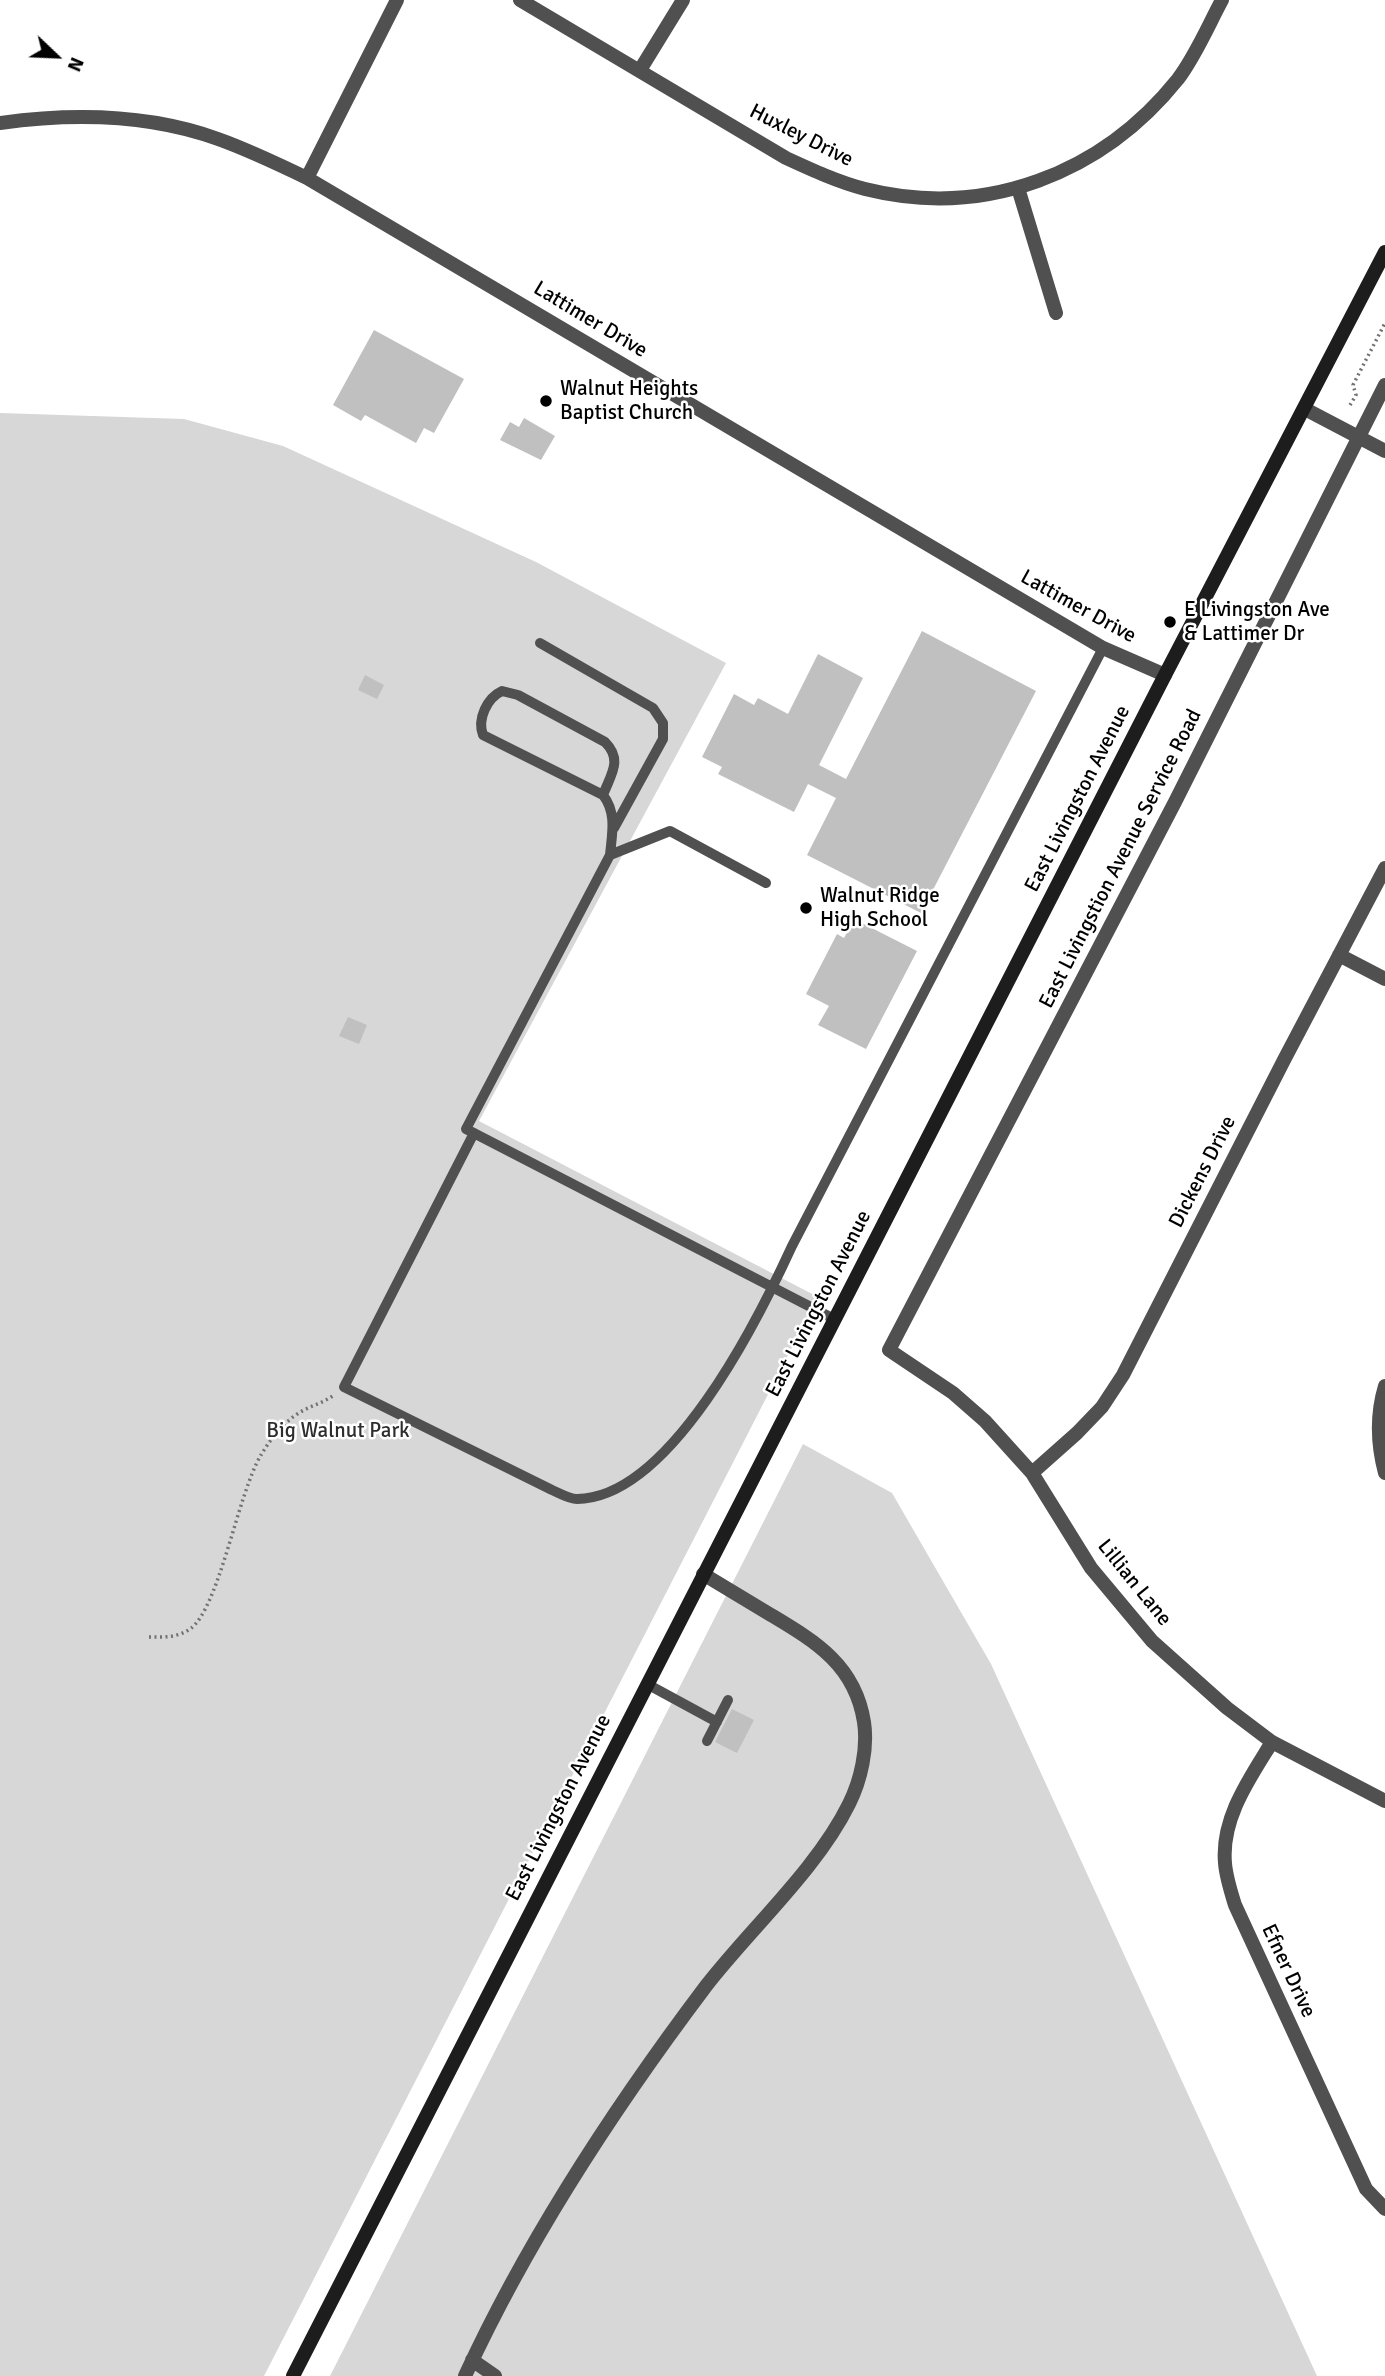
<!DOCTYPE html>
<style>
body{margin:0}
#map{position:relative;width:1385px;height:2376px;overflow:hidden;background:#fff;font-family:Signika,sans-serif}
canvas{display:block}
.north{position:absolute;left:21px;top:21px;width:70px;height:70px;-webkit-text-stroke:5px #fff;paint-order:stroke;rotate:113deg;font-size:19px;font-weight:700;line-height:28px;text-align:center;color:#000}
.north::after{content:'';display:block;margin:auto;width:24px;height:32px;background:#000;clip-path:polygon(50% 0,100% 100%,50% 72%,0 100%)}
</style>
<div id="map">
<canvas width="1385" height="2376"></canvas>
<div class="north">N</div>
</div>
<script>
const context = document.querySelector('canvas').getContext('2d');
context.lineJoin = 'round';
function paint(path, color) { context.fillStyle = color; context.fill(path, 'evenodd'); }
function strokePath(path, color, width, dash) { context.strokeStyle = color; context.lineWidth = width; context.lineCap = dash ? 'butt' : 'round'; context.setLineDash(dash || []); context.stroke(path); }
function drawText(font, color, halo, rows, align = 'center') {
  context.font = font + ' Signika,sans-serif'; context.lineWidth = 5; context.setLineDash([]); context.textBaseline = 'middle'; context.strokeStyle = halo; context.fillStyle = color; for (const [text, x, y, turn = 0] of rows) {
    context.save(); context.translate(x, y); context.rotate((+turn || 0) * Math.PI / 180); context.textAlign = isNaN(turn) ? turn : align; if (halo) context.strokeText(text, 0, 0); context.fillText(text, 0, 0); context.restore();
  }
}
const green = new Path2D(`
 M0,413l184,6 99,27 253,116 190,101 -247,458 339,176 -554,1079h-264z
 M803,1444l89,49 99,171 326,712h-987z`);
const building = new Path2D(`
 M374,330l90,49 -30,54 -10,-5 -8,15 -51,-28 -4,6 -28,-16z
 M524,418l31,18 -14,24 -41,-20 10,-18 9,5z
 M922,631l114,60 -115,222 -114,-58 29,-57 -28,-14 -14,28 -76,-38 4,-7 -20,-10 32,-63 20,11 4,-7 30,16 30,-60 45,24 -44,87 27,14z
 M365,675l19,10 -7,14 -19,-9z
 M854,919l63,32 -51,98 -48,-24 11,-19 -23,-12 31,-60 7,4z
 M348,1017l19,8 -8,19 -20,-8z
 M732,1709l22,11 -17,33 -22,-11z`);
const path = new Path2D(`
 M1350,405l6,-10 -3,-10 32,-62
 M149,1637c14,0 28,1 41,-8 29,-20 48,-136 71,-174 9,-15 20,-30 35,-40 12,-9 26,-11 38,-20`);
const lane = new Path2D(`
 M540,643l113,65 10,15v16l-49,89
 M603,795c8,-21 20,-35 2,-53l-87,-47 -16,-4c-15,7 -25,28 -19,44l120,60c14,18 9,39 7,60
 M766,883l-96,-52 -60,24 -144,274 368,190
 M474,1133l-130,254 208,103c7,3 17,9 25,9 93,-1 181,-179 215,-253l311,-598
 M647,1684l70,38
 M707,1741l21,-41`);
const street = new Path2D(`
 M520,0l266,158c26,12 52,24 79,31 120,30 237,-15 313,-110 18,-24 30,-53 44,-79
 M640,70l43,-70
 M0,123c72,-10 149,-9 218,16 31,11 60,25 89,39l796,470 62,27
 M307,178l90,-178
 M1018,188l38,125
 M1385,385l-210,417 -286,548 64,43 32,28 47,52 59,95 61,73 75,67 45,34 113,59
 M1305,409l80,42
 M1339,955l46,24
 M1385,1386c-9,30 -8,57 0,87
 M1032,1473l45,-40 25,-26 21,-32 161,-315 101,-192
 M1272,1742c-22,36 -51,76 -47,121 1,14 6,29 10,42l131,284 19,20
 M472,2360l23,16
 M465,2376c64,-139 149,-268 241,-390 45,-58 111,-117 143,-182 12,-24 19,-56 15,-82 -9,-57 -48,-80 -93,-107 -23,-14 -45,-27 -68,-41`);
const secondary = new Path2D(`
 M293,2376l872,-1701 220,-423`);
const markers = [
 [546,401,7,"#000"],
 [1170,622,7,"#000"],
 [806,908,7,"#000"]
];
const streetNames = [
 ["Huxley Drive",801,136,27],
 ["Lattimer Drive",590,320,31],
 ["Lattimer Drive",1078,607,29],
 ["East Livingston Avenue",1078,799,-63],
 ["East Livingstion Avenue Service Road",1121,859,-63],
 ["Dickens Drive",1203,1172,-63],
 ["East Livingston Avenue",819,1304,-63],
 ["Lillian Lane",1134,1583,51],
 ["East Livingston Avenue",559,1808,-63],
 ["Efner Drive",1288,1971,65]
];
const poiNames = [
 ["Walnut Heights",560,389],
 ["Baptist Church",560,413],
 ["E Livingston Ave",1184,610],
 ["& Lattimer Dr",1184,634],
 ["Walnut Ridge",820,896],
 ["High School",820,920]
];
const parkNames = [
 ["Big Walnut Park",338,1431]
];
paint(green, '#d7d7d7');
paint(building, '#c0c0c0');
strokePath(path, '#727272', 3.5, [2, 3.5]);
strokePath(lane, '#505050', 10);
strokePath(street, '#505050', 14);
strokePath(secondary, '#1d1d1d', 14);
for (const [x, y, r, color] of markers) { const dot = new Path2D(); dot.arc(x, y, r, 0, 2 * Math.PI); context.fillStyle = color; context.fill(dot); strokePath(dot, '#fff', 2.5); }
drawText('21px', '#000', '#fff', streetNames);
drawText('21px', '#000', '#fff', poiNames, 'left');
drawText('21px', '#2e2e2e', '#fff', parkNames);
</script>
